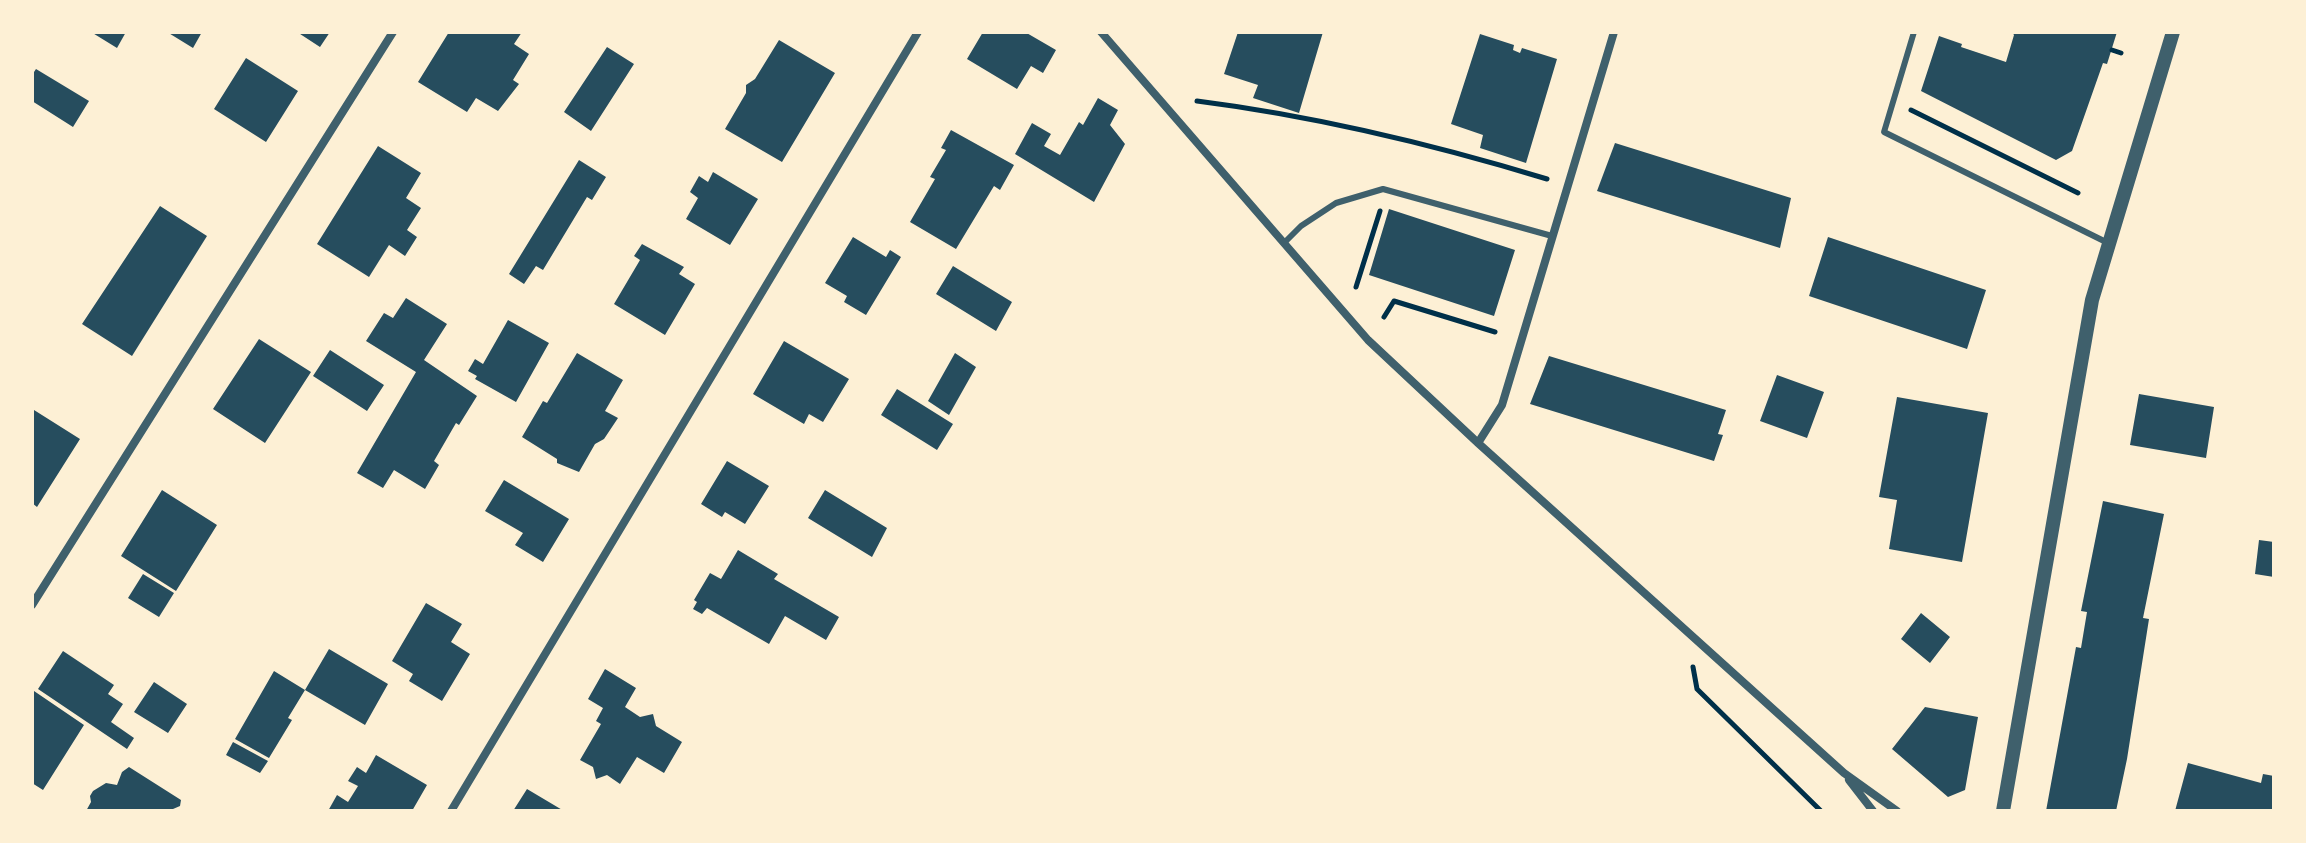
<!DOCTYPE html>
<style>
body{margin:0}
#map{position:relative;width:2306px;height:843px;overflow:hidden;background:#fdf0d5;font-family:Merriweather,serif}
canvas{display:block}
.frame{position:absolute;inset:0;border:34px solid #fdf0d5;pointer-events:none}
</style>
<div id="map">
<canvas width="2306" height="843"></canvas>
<div class="frame"></div>
</div>
<script>
const context = document.querySelector('canvas').getContext('2d');
context.lineJoin = 'round';
function paint(path, color) { context.fillStyle = color; context.fill(path, 'evenodd'); }
function strokePath(path, color, width, dash) { context.strokeStyle = color; context.lineWidth = width; context.lineCap = dash ? 'butt' : 'round'; context.setLineDash(dash || []); context.stroke(path); }
const building = new Path2D(`
 M91,32h35l-9,16z
 M167,32h35l-9,16z
 M297,32h33l-10,15z
 M449,32h73l-8,12 15,10 -16,26 6,4 -21,27 -22,-13 -9,14 -49,-30z
 M983,32h42l31,18 -13,23 -12,-7 -14,23 -50,-30z
 M1238,32h85l-24,81 -46,-15 5,-13 -34,-11z
 M2012,32h105l-10,32 -4,-1 -31,88 -16,9 -135,-69 18,-55 23,8 -1,3 45,15 8,-27z
 M1480,34l34,11 -1,5 7,3 2,-5 35,11 -31,104 -46,-15 3,-13 -32,-11z
 M779,40l56,33 -53,89 -57,-33 21,-36v-8l9,-6z
 M607,47l27,17 -43,67 -27,-19z
 M246,58l52,33 -32,51 -52,-33z
 M36,69l53,32 -16,26 -41,-26v-26z
 M1098,98l20,12 -8,15 15,19 -31,58 -79,-48 17,-31 19,11 -7,12 16,9 19,-33 4,3z
 M951,130l63,35 -14,25 -6,-4 -38,63 -46,-27 25,-43 -5,-2 16,-27 -5,-2z
 M1615,143l176,55 -11,50 -183,-57z
 M378,146l43,27 -15,25 15,10 -14,22 10,7 -12,19 -16,-11 -20,32 -52,-33z
 M579,160l27,17 -14,23 -5,-3 -44,73 -7,-4 -12,18 -15,-10z
 M713,172l45,27 -28,46 -44,-26 12,-21 -8,-6 9,-16 9,6z
 M160,206l47,30 -75,120 -50,-32z
 M1389,209l126,41 -21,66 -125,-41z
 M853,237l33,20 4,-7 11,7 -35,58 -22,-13 3,-6 -22,-13z
 M1828,237l158,53 -19,59 -158,-53z
 M642,244l42,23 -5,7 16,10 -30,51 -51,-31 26,-44 -6,-4z
 M953,266l59,36 -16,29 -60,-37z
 M406,298l41,26 -23,36 53,36 -18,29 -3,-2 -22,38 5,4 -14,24 -31,-19 -11,18 -26,-15 59,-101 -50,-31 18,-28 9,5z
 M508,320l41,23 -33,59 -41,-23 2,-3 -9,-5 7,-12 8,5z
 M259,339l52,33 -46,71 -52,-34z
 M784,341l65,38 -26,43 -14,-8 -5,10 -51,-30z
 M330,350l54,35 -17,26 -54,-35z
 M577,353l46,27 -18,31 13,7 -14,21 -9,5 -16,28 -22,-9v-4l-35,-22 21,-36 4,2z
 M955,353l21,14 -27,48 -21,-14z
 M1549,356l177,54 -8,24 5,1 -9,26 -184,-57z
 M1777,375l47,17 -17,46 -47,-17z
 M897,389l56,35 -16,26 -56,-35z
 M2139,394l75,13 -8,51 -76,-13z
 M1897,397l91,16 -26,149 -73,-13 8,-49 -18,-3z
 M34,410l46,29 -43,68 -5,-4z
 M727,461l42,25 -24,38 -20,-12 -3,5 -21,-13z
 M504,480l65,39 -26,43 -28,-17 8,-12 -38,-22z
 M162,490l55,35 -41,66 -55,-35z
 M825,490l62,38 -15,29 -64,-39z
 M2103,501l61,13 -21,104 6,1 -22,140 -11,52h-70l30,-164 5,1 6,-36 -6,-1z
 M2259,540l15,2v35l-19,-3z
 M738,550l40,24 -4,5 65,38 -13,23 -41,-24 -16,28 -62,-36 -5,6 -9,-5 4,-7 -3,-2 16,-27 11,6z
 M143,574l31,19 -15,24 -31,-19z
 M426,603l36,21 -11,18 19,12 -28,47 -33,-20 4,-7 -21,-13z
 M1921,613l29,24 -20,26 -29,-24z
 M329,649l59,35 -23,41 -60,-35 -17,28 4,2 -23,38 -34,-19 39,-68 31,19z
 M63,651l51,34 -6,9 15,10 -12,18 23,16 -7,11 -89,-60z
 M605,669l31,19 -11,19 15,10 13,-3 3,12 26,16 -18,31 -27,-16 -17,27 -13,-9 -11,4 -3,-12 -13,-7 21,-36 -5,-3 7,-13 -15,-9z
 M154,682l33,22 -19,29 -34,-21z
 M34,691l50,34 -41,65 -11,-7z
 M1925,707l53,10 -13,73 -17,7 -56,-48z
 M233,742l35,19 -8,12 -34,-18z
 M376,755l51,30 -15,26h-84l9,-16 11,7 10,-16 -10,-5 9,-14 9,6z
 M2188,763l73,20 2,-9 11,2v35h-99z
 M129,767l52,33 -1,6 -7,3 1,2h-88l5,-9 -1,-6 3,-5 13,-8 11,2 5,-13z
 M527,789l37,22h-51z`);
const path = new Path2D(`
 M2112,50l9,3
 M1197,101c118,15 235,43 350,78
 M1911,110l167,83
 M1356,287l24,-76
 M1384,317l10,-16 101,31
 M1693,667l4,22 124,122`);
const service = new Path2D(`
 M1914,32l-30,100 224,111
 M1284,243l17,-17 35,-23 47,-14 169,47`);
const minor = new Path2D(`
 M1101,32l267,308 110,103 366,330 53,38
 M1478,443l24,-38 112,-373
 M32,605l361,-573
 M1849,780l24,31
 M451,811l467,-779`);
const tertiary = new Path2D(`
 M2003,811l89,-511 81,-268`);
paint(building, '#264d5e');
strokePath(path, '#003049', 5);
strokePath(service, '#3f606c', 6);
strokePath(minor, '#3f606c', 8);
strokePath(tertiary, '#3f606c', 14);
</script>
